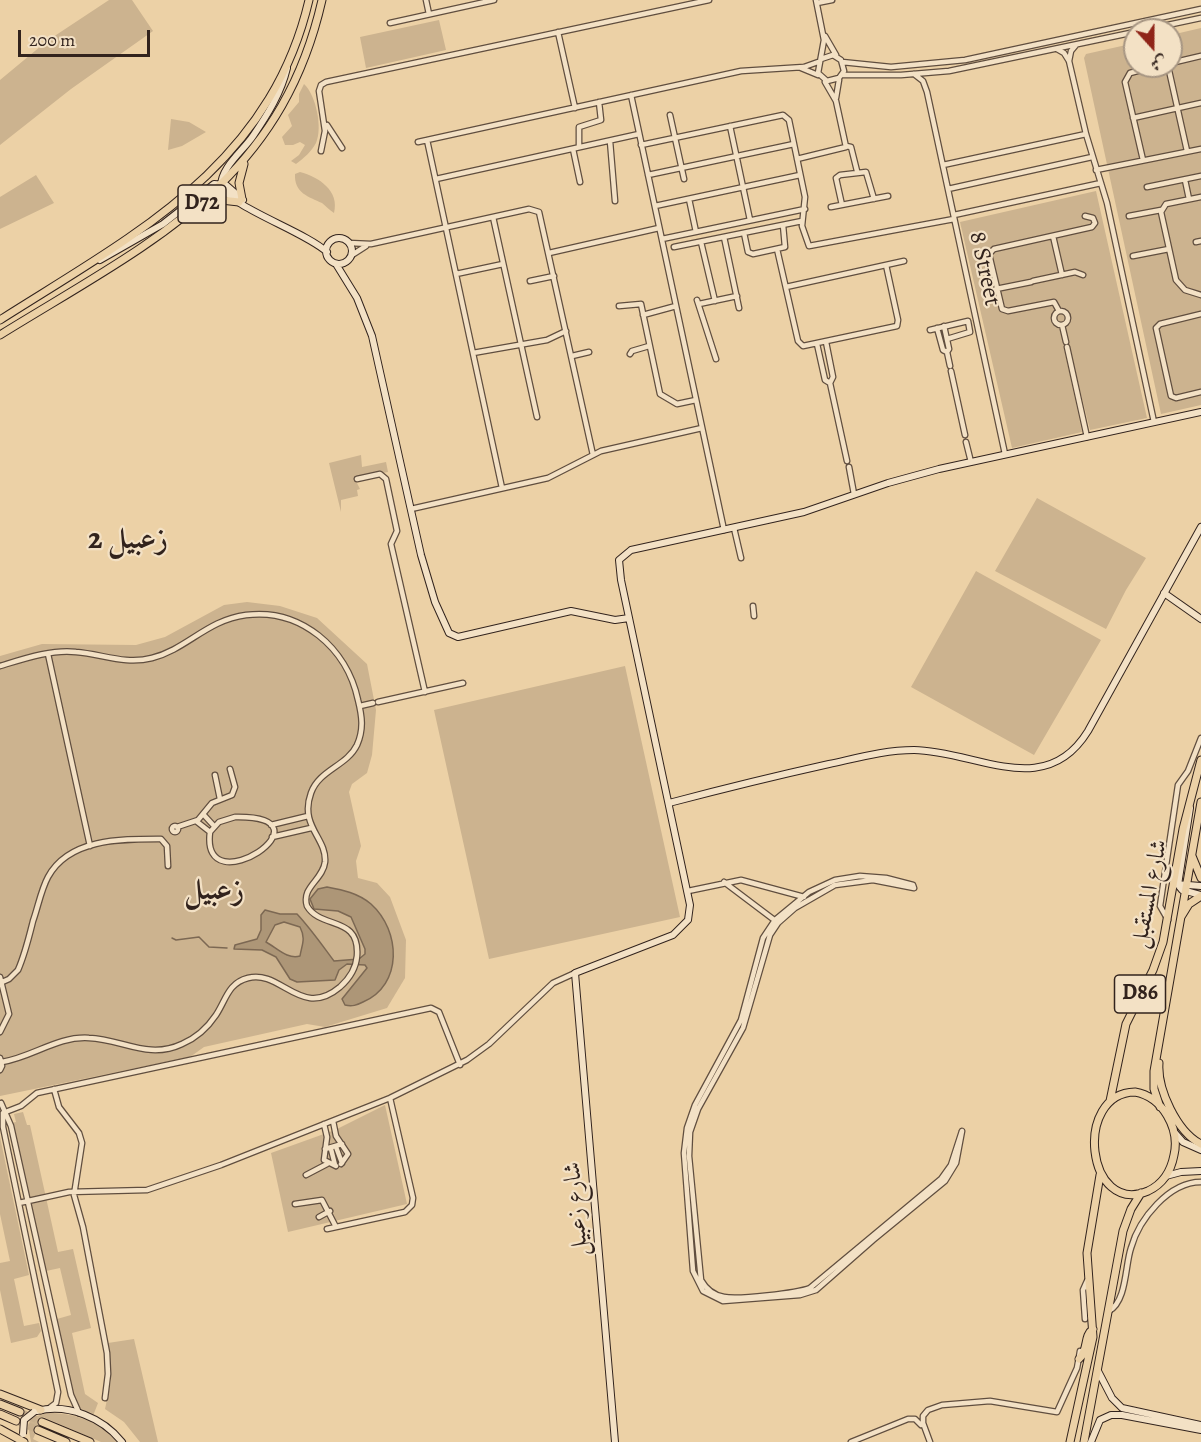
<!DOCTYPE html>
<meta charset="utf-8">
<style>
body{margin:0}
#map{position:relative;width:1201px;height:1442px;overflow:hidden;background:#ecd1a6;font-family:Alegreya,Amiri,serif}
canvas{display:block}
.north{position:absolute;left:1123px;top:18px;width:60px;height:60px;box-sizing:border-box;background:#f3e1c5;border:2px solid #a69582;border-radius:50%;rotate:159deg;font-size:16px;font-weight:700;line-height:24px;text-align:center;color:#32231d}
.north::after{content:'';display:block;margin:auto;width:21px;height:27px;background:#8f2418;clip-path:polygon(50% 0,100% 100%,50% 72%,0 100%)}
.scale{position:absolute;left:18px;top:30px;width:132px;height:27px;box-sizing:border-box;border:3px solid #32231d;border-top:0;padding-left:8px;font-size:18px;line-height:21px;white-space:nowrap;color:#32231d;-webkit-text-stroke:4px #f3e1c5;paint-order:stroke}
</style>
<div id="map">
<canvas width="1201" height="1442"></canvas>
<div class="north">ش</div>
<div class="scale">200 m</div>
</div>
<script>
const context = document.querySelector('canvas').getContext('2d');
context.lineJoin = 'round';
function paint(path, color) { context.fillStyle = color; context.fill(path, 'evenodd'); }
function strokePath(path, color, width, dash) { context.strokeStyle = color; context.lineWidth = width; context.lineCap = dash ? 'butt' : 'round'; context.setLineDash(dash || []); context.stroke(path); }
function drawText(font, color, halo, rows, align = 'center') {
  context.font = font + ' Alegreya,Amiri,serif'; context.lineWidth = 4.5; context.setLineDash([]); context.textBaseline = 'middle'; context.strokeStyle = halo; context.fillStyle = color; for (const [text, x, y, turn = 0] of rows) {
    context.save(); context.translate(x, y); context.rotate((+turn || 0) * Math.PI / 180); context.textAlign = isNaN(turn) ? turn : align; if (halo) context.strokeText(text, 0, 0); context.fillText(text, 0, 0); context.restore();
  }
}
const green = new Path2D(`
 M109,0h23l21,31 -82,58 -71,56v-65l47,-39z
 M439,20l7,30 -80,18 -6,-31z
 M1201,28v377l-40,9 -77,-356 2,-4 49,-11v23h36v-31z
 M304,84c12,11 19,44 12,59 -5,9 -12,15 -20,21l-5,-3 8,-6 6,-10 -5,-3 -7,3h-8l-3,-8 10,-11 -4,-11 11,-13v-8z
 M171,119l18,3 17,10 -24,14 -14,4z
 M300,172c19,5 40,19 34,41 -5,-3 -8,-7 -12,-10 -13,-6 -28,-10 -27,-29z
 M36,175l18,28 -54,26v-32z
 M1096,191l51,227 -57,12 -21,-84 -5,2 18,84 -70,16 -52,-226z
 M361,455l1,12 24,-5 2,10 -33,7 5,10 -3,1 1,6 -17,4v12l-12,-49z
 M1037,498l109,60 -20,32 -20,39 -111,-58z
 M976,571l125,69 -67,115 -123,-68z
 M247,602l33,4 37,12 50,46 9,46 -4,45 -5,18 -15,11 -3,8 12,54 -5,15 2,17 19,5 13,14 16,43 -1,38 -18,30 -62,19 -18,-3 -103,23 -14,10 -190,39v-440l42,-12 94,1 29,-8 59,-32z
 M625,666l55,251 -191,42 -55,-249z
 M385,1105l22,99 -119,28 -17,-79 64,-23z
 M23,1112l4,13h3l28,127 15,-3 18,79 -19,5 13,61 13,9 -5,13 -10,-3 -7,-8 -19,-86 14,-4 -11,-47 -14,3 -34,-148 4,-1 -2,-8z
 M0,1137l29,138 -15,4 10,47 15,-3 2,8 -4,6 -26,6 -11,-53v-27l10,-2 -10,-47z
 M134,1339l24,103h-18l-16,-20 -19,-13 6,-28 -3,-38z
 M44,1413c30,-1 54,8 74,29h-17l-58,-25 -10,22 6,3h-8l-3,-17 3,-6z`);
const water = new Path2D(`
 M327,887c16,3 31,6 44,17 30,27 32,81 -8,98 -6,3 -11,5 -18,3l-3,-6 25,-31 -2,-3 -18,-1 -8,6 -4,10 -38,2 -7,-3 -14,-22 -14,-7 -28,-1 1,-4 22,-6 4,-9v-15l4,-5 15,4h17c14,15 25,31 37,47l25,-2 6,-5v-5l-14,-32 -13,-6 -24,-2 -4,-10 8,-10zM284,922l16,5c6,12 2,17 0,29 -12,4 -23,-8 -34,-14l9,-17z`);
const stream = new Path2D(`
 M172,938l4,2 23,-3 10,10 18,1`);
const primaryTunnel = new Path2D(`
 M20,1412l22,10
 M19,1422l19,8`);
const street = new Path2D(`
 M426,0l3,14
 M816,0l8,40 -6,33 9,8 12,-3 5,-7 -3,-11 -8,-5 -12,4
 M817,3l15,-3
 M390,23l104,-23
 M1144,30l57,-12
 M558,32l17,76
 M825,36l11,19
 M1057,49l7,4 5,8 17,73 21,69 47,219
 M1069,61l2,-10 5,-6
 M842,62l49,5 74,-7 236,-51
 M1171,63l30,-7
 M1168,66l19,85
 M801,68l17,7
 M914,74l9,7 4,11 78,362
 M842,75h59l48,-4 186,-39
 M631,95l93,435
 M836,98l3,-18
 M670,115l14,64
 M1133,118l68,-15
 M327,125l15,23
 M730,126l20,94
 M427,140l75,348
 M610,141l5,60
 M418,142l323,-71 63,-4 14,-5
 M641,145l142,-30 6,5 16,77 -3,29 7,20 145,-27
 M846,146l5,1 6,24
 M579,147v-20l22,-7 -2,-18
 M573,149l7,33
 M321,151l4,-20 -6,-40 2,-6 5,-3 383,-82
 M797,159l49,-12 -10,-46 -11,-19
 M1143,160l-18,-78 5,-9 26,-7
 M943,165l143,-31
 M1096,170l105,-21
 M648,175l146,-31
 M436,179l203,-45
 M1185,180l4,19
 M1147,187l54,-11
 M948,189l144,-32
 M1201,197l-35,7 -5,8 15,68 9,10 16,5
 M689,199l7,33
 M842,205l-6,-27 4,-3 26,-3 8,27
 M655,206l145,-31
 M831,207l57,-11
 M954,215l147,-32
 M1129,216l32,-6
 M493,217l44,200
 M744,233l4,19 5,2 32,-7 -2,-22
 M1053,236l9,39
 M724,237l15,71
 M662,239l143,-30
 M701,242l14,59
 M1196,242l5,-1
 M349,243l22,1 158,-35 10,3 54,243
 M674,247l128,-26
 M777,249l21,92 5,5 94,-20 1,-6 -12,-55
 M549,253l110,-25
 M352,255l14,-9
 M1133,256l36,-7
 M456,274l47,-10
 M530,281l24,-5
 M1033,281l42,-9 8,3
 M786,287l118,-26
 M996,289l35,-7
 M697,300l19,59
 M699,304l38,-8
 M619,306l22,-2 19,90 17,10 19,-4
 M1054 318a7 7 0 1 1 14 0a7 7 0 1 1-14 0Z
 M1059,311l-5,-9 -46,9 -6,-2 -13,-55 5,-5 98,-22 3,-4 -2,-5 -8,-2
 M1201,314l-41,10 -4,4 15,68 5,2 25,-6
 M643,315l33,-9
 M1062,325l4,17
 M937,328l6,22 4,2 2,-3 -5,-23
 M930,330l38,-9 2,11 -23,7
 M817,344l8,36 5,3 3,-6 -7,-35
 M1067,347l20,90
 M947,352l3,14
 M473,353l74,-13 19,-9
 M630,354l2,-3 17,-5
 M572,356l17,-4
 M951,371l14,64
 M830,383l17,78
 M966,442l5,20
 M849,467l5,27
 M357,479l23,-5 6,5 11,52 -6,13 34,148
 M411,509l137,-31 53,-27 101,-23
 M734,528l7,30
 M753,606l1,10
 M48,654l42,192
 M0,666c23,-7 52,-17 76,-14 26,2 49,13 76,6 35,-9 55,-38 94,-43 55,-7 101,33 112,85 4,16 6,29 -1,45 -10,21 -38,25 -46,48 -12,33 16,45 14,69 -2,18 -24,25 -18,44 14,24 53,9 50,50 -1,12 -8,23 -17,31 -39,33 -59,-18 -92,-9 -20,5 -22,22 -32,37 -8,12 -20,23 -34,29 -34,16 -60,-5 -93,-6 -32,-2 -56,19 -87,24
 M378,702l85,-19
 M360,706l13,-3
 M215,775l5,24
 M203,814l11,12
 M235,817c105,-2 -35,91 -25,15l9,-10z
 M196,821l14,11
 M271,825l37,-9
 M172 829a3 3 0 1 1 6 0a3 3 0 1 1-6 0Z
 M177,827l21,-7 14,-17 20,-8 3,-8 -5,-18
 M272,837l39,-9
 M860,876l26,2 27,7 1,3 -41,-8 -38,5 -40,23 -17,15 -8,12 -27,93 -45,81 -8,23 -1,24 12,124c5,9 12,15 23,17 14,3 73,-4 86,-9l131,-109 10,-14 11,-34 -6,32 -11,18 -72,59 -57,50 -16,5 -77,6 -20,-10 -10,-20 -9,-118 3,-25 8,-23 46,-85 22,-82 12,-18 34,-28 26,-12z
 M724,882l53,40
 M688,891l53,-11 63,17
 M1168,920l-8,-14 18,-121 10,-14 13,-33
 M0,977l9,37 -9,18
 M0,983l9,-4 9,-9c7,-16 11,-33 15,-49 5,-14 8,-31 15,-44 21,-39 74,-38 113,-38l6,7 1,20
 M0,1058l2,8 -2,4
 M54,1089l5,18 20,26 3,10 -8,52 9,32 24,126 1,21 -3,24
 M1,1103l10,23 60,269 8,18
 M3,1113l18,-7 16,-13 394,-85 8,4 21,53
 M3,1113v14l55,265 -2,11 -8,6
 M333,1121l3,15 12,18 -7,10
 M324,1124l3,13 -3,23 12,6
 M336,1147l6,16
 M325,1149l17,-5
 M331,1149l4,16
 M306,1175l21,-11
 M19,1203l50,-11 78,-2 74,-25 169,-67 77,-38 22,-16 64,-61 22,-10
 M295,1204l27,-4 14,27
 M319,1217l11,-6
 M327,1229l78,-17 7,-7 1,-7 -23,-100
 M1109,1311c18,-10 16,-46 22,-63 8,-29 38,-66 70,-66
 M1085,1319l-2,-29 4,-9
 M851,1442l57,-23h7l6,6
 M930,1442l-7,-19v-7l5,-6 14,-5 48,-4 67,11 20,-44 3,-17`);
const secondary = new Path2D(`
 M287,68c-6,25 -19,46 -34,68 -10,15 -32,31 -32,50 11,22 83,45 106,66
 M326 251a13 13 0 1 1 26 0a13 13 0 1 1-26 0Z
 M100,260l63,-36 51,-40 12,1 17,15
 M336,264l21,34 15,38 49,219 14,47 14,31 9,4 113,-26 44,9 14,-2
 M1164,593l37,26
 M669,803c53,-14 106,-27 160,-39 28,-6 56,-14 85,-14 63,1 131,51 174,-19l113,-204
 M1190,808l-12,77 4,5 19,5
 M1175,884l26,2
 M1175,1133l8,9 18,8
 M1166,1176l15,-4 20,-1
 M1098,1371l14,27 10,10 79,17
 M37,1411c31,-8 66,7 85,31
 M615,1442l-40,-469 98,-38 15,-15 2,-15 -69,-325 -2,-20 12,-10 173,-38 84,-29 51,-14 262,-57
 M1091,1442l9,-22 11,-5h11l79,15`);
const primary = new Path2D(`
 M242,199l-3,-16 5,-19
 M203,206l18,-6 18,2
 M0,320c132,-84 270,-153 309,-320
 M0,335c147,-91 280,-150 322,-335
 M1192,856l9,22
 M1181,917l8,-13 12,-8
 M1159,1063c-2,26 18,69 42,81
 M1135,1092c28,5 45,37 39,63 -3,16 -11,29 -26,36 -62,26 -75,-98 -13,-99z
 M1110,1101l16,-77 27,-54 10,-28 20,-113 18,-69
 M1160,1107l-6,-18v-18l47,-269
 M1079,1359c10,-9 4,-23 14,-30
 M0,1394l41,16
 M0,1404l20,8
 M0,1414l16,7
 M42,1422l48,20
 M0,1429l24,13
 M38,1430l28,12
 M1070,1442l23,-105 -6,-84 13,-78
 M1084,1442l39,-211 8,-22 10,-16`);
const secondaryBridge = new Path2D(`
 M23,1434l1,-14 10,-8`);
const shields = [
 [202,204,48],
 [1140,994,51]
];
const shieldNames = [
 ["D72",202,204],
 ["D86",1140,994]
];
const streetNames = [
 ["8 Street",984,269,78],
 ["شارع المستقبل",1150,894,-79],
 ["شارع زعبيل",577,1209,-95]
];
const districtNames = [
 ["زعبيل 2",128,541],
 ["زعبيل",214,892]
];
paint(green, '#ccb38f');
paint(water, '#ad9677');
strokePath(water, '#7c6853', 1.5);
strokePath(stream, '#7c6853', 1.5);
strokePath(primaryTunnel, '#c7ae8b', 7, [7, 3.5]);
strokePath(street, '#604e3f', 7);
strokePath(secondary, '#32231d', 8);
strokePath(primary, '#32231d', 9);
strokePath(street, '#f3e1c5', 4.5);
strokePath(secondary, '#f3e1c5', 6);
strokePath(primary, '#ecd1a6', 7);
strokePath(secondaryBridge, '#32231d', 8, []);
strokePath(secondaryBridge, '#f3e1c5', 6);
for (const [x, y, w] of shields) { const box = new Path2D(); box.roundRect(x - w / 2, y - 19, w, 38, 4.5); context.fillStyle = '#f3e1c5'; context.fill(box); strokePath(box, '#32231d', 1.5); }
drawText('bold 22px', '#32231d', null, shieldNames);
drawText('24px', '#32231d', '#f3e1c5', streetNames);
drawText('bold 30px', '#32231d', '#f3e1c5', districtNames);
</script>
